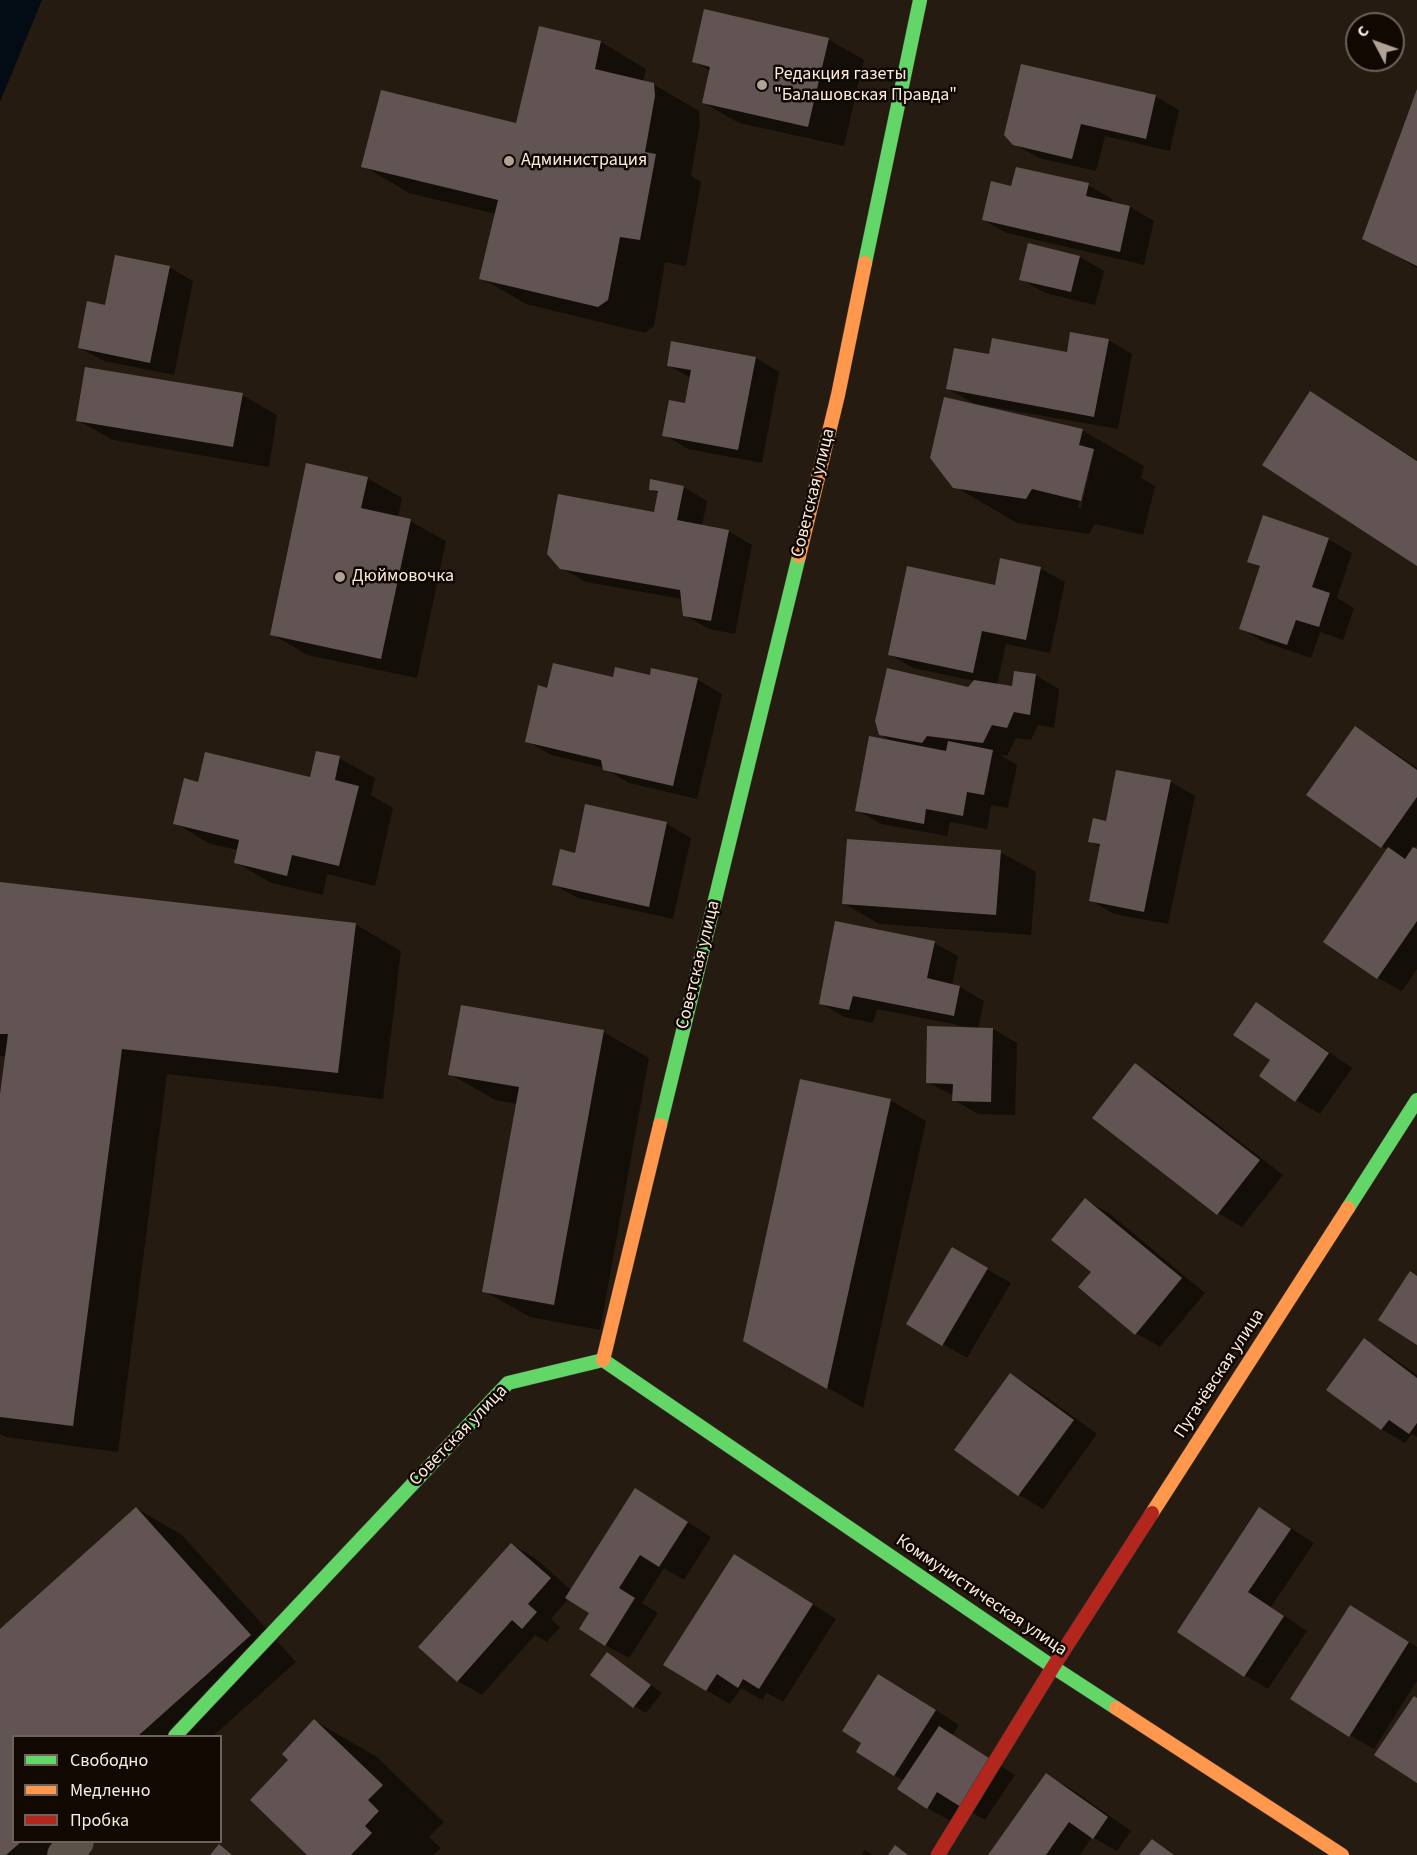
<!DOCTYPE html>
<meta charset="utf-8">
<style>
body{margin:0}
#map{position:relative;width:1417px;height:1855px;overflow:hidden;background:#261b10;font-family:"Source Sans 3",sans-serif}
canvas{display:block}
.legend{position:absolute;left:12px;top:1735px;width:210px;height:108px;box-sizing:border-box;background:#110802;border:2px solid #6e635a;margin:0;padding:8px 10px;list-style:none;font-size:18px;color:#faebdf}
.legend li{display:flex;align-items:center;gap:12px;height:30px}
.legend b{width:30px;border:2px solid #6e635a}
.north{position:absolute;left:1345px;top:12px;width:60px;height:60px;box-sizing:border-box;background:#110802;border:2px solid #6e635a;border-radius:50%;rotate:311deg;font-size:16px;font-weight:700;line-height:24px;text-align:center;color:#faebdf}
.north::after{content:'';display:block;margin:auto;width:21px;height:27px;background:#b0a297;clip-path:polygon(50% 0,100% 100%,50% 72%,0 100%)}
</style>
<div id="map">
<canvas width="1417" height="1855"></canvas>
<ul class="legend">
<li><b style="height:8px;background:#63d668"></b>Свободно</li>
<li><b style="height:8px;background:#ff974d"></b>Медленно</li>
<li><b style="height:8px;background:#b3261e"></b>Пробка</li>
</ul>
<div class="north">С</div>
</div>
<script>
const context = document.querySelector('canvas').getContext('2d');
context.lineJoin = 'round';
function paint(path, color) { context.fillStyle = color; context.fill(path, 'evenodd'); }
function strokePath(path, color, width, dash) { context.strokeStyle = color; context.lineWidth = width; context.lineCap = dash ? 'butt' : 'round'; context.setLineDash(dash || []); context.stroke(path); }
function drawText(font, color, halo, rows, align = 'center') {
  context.font = font + ' "Source Sans 3",sans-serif'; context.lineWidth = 5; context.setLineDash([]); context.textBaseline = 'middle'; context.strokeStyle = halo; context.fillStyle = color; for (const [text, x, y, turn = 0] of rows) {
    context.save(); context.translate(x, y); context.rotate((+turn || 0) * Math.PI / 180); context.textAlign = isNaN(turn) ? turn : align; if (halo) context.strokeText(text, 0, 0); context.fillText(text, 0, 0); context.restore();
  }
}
const water = new Path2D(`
 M0,0h42l-42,102z`);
const shadow = new Path2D(`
 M828,39l36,21 -20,86 -105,-23 -35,-20 7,-32 -18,-10z
 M601,42l45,27 -3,13 10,2 46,27 1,12 -9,53 10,6 -15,84 -21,-4 -11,64 -9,7 -119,-29 -45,-26 15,-64 -87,-21 -46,-27 154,-42z
 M1417,93v175l-53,-30z
 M1155,96l24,14 -9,41 -65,-15 -9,35 -57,-13 -25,-14z
 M1088,185l24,14 -1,4 19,4 24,14 -10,44 -137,-32 -24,-13 30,-32z
 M1029,245l51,12 24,14 -9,34 -50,-12 -24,-14z
 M169,267l24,14 -19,94 -70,-14 -24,-13 26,-42z
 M1108,340l24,14 -14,75 -143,-25 -27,-15 43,-33 77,-2z
 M756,358l23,14 -17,91 -74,-14 -24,-14 22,-31 5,-26 -23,-13z
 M1311,393l35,21 71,46v104z
 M242,395l35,20 -8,52 -156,-27 -36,-20z
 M1082,430l62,36 -3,12 14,8 -12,49 -48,-11 -6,10 -72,-11 -63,-37zM1091,452h3l-13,56h-3z
 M367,478l35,20 -4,20 12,3 36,20 -29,137 -110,-23 -35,-21z
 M683,487l24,14 -5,25 26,5 24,14 -17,89 -26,-5 -25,-14 -2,-16 -96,-17 -25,-14 95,-54 3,-20 -9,-5z
 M1328,539l24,14 -15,45 17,10 -11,32 -23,-8 -9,26 -47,-16 -24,-14 21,-60 -12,-7z
 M1002,560l39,9 24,13 -15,71 -44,-9 -9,41 16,3 22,-13 24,14 -5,39 -16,-3 -7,15 -15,-2 -9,18 -7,-1 17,10 -9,43 -17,-3 -4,24 -37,-7 -3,14 -66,-12 -24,-14 36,-68 -13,-8 89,-45 6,-8 -62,-13 -24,-14 107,-68z
 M653,670l45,10 24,14 -25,105 -68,-16 -25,-15 -53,-13 -24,-14 21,-52 66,-10 37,-2z
 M1355,728l24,14 38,26v77l-3,4 3,2v118l-15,22 -24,-13 -53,-36 63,-92 -80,-55z
 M339,758l36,20 -4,17 22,13 -18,78 -48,-12 -4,21 -52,-12 -36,-21 3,-12 -28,-6 -35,-21 24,-40 112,-4z
 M1118,771l53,11 24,14 -27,128 -54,-10 -24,-14 11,-53 -11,-6 17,-18z
 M587,806l80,18 24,14 -18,81 -95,-21 -24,-13 22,-31z
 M1000,852l36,20 -5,63 -152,-11 -36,-21z
 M0,884l355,40 46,27 -18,148 -216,-25 -49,378 -112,-15 -6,-3v-329l6,-49h-6z
 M934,943l24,13 -6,29 8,2 24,14 -6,28h15l24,14 -2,72 -37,-1 -24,-14v-4l-27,-14 41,-55 -91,-18 -4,14 -29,-6 -24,-14z
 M1256,1004l24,14 72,50 -32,46 -24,-14 -24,-40z
 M603,1032l46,26 -49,272 -70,-13 -46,-26 33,-187 -22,-4 -45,-26z
 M1135,1065l24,14 124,96 -41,52 -24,-14z
 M890,1100l36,21 -63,287 -118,-68z
 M1086,1200l24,14 95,79 -45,54 -24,-14 -43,-61z
 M952,1249l59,34 -44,75 -59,-34z
 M1364,1340l24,14 29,21v62l-5,-3 -7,9 -24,-14z
 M1011,1375l24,14 62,45 -54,75 -24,-14 -63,-46z
 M659,1504l52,33 -27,43 -20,-12 -22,35 16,10 -29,45 -24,-13 -14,-32 -22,-15 -18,21 9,8 -13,15 -12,-7 -53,60 -24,-14 -38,-34 91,-103 24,14 36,32z
 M136,1508l46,27 114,127 -83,74h-199v106h82l-15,13h-81v-224z
 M1260,1509l54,34 -43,64 36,24 -39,58 -24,-14 -65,-44z
 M758,1569l78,50 -53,83 -16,-9 -5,7 -21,-12 -11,16 -24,-14z
 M1351,1607l66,40v34l-43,68 -24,-14z
 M608,1654l11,7 43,32 -16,20 -12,-7z
 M903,1689l56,36 -7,10 63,40 -30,45 -24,-14 -10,15 -24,-13 -22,-27 -11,-6z
 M315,1721l62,36 67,65 -15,15 12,11 -8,7h-124l-19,-95z
 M1047,1775l23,13 61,43 -14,20 -25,-14 -12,18h-90z
 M865,1850l8,5h-11z`);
const building = new Path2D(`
 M704,9l125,29 -21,89 -106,-24 8,-36 -18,-5z
 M539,26l62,15 -6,28 59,14 1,13 -10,56 11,2 -16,86 -20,-3 -12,63 -10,7 -119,-28 19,-79 -137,-33 20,-77 135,33z
 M1021,64l135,31 -10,44 -65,-15 -9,35 -59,-14 -9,-10z
 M1417,89v177l-55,-27z
 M1016,167l73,16 -3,13 44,10 -10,46 -138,-32 9,-39 20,5z
 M1028,243l52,13 -9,36 -52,-12z
 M115,255l55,11 -20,97 -72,-15 9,-47 18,4z
 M1070,332l39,7 -15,78 -148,-28 8,-41 35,6 3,-16 75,14z
 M671,341l85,16 -18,93 -76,-14 7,-36 16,3 6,-33 -24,-4z
 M85,367l158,26 -10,54 -157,-26z
 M1310,391l107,70v105l-155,-101z
 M944,397l139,32 -4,16 15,4 -13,52 -49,-12 -6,10 -73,-11 -23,-30z
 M306,463l62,14 -7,31 50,11 -30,140 -111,-24z
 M650,479l34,7 -7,34 52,10 -18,91 -28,-5 -3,-26 -120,-21 -13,-15 11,-60 96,18 4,-21 -9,-1z
 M1263,515l66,23 -17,49 18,6 -11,34 -23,-7 -9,25 -48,-16 21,-63 -13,-4z
 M1000,558l41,9 -15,73 -44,-9 -9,42 -85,-18 19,-89 88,19z
 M553,663l60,14 2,-10 35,8 1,-7 47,10 -25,108 -70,-16 -2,-10 -76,-18 13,-57 9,3z
 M887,668l81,19 6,-7 38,6 2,-15 22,3 -6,41 -16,-3 -7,16 -15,-3 -9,18 -56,-7 -5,7 -43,-8 -4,-14z
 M1355,726l62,44v27l-36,51 -75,-53z
 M869,736l77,15 2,-10 45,9 -9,45 -17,-3 -4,24 -37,-7 -2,15 -69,-13z
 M316,751l24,5 -5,24 24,6 -20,80 -47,-11 -5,21 -53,-13 5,-23 -66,-16 11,-46 14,4 7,-30 105,25z
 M1116,770l55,10 -27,132 -55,-11 11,-57 -12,-2 5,-24 13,3z
 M585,804l82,18 -18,85 -97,-22 8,-36 15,4z
 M847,839l154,11 -5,65 -154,-11z
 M1388,847l17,12 8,-12 4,2v72l-40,58 -54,-37z
 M0,882l356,41 -18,150 -216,-24 -49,377 -73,-9v-323l8,-60h-8z
 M835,921l100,20 -8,37 33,8 -6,30 -101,-20 -4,14 -30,-6z
 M1256,1002l73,51 -34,49 -36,-26 11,-16 -37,-25z
 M461,1005l143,25 -50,275 -72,-13 37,-205 -71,-12z
 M927,1026l66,2 -2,74 -39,-1 1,-17 -27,-1z
 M1135,1063l125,97 -43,55 -125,-97z
 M800,1079l91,20 -64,290 -84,-48z
 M1085,1198l97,80 -47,57 -57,-48 13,-15 -40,-32z
 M952,1247l36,21 -46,78 -36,-22z
 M1410,1271l7,5v69l-39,-25z
 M1364,1338l53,40v45l-8,11 -20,-14 -8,10 -55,-40z
 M1010,1373l64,47 -56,76 -64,-46z
 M635,1488l53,34 -29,45 -19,-12 -21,33 16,10 -30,48 -26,-17 10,-16 -24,-15z
 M136,1507l115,128 -113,101h-124v106h7l-15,13h-6v-226z
 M1259,1507l32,22 -43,63 36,24 -40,61 -67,-45z
 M511,1543l40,35 -23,26 9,8 -15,17 -10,-9 -55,62 -39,-35z
 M734,1554l79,50 -54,85 -16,-10 -5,9 -21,-14 -11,17 -43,-26z
 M1350,1605l59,37 -60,95 -59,-38z
 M607,1652l44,33 -18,23 -43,-33z
 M878,1674l58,36 -42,66 -38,-24 5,-9 -19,-12z
 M1414,1696l3,2v85l-43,-28z
 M314,1719l69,66 -15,15 11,11 -14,15 7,7 -21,22h-44l-57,-55 38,-40 -6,-6z
 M939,1726l53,34 -31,47 -24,-15 -10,17 -30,-20z
 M1046,1773l62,44 -15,22 -24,-17 -23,33h-58z
 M1152,1839l22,16h-35z
 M219,1844l13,11h-22z
 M895,1845l13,10h-20z`);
const street = new Path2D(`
 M64,1855l13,-13`);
const fast = new Path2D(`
 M865,263l55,-263
 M660,1125l139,-569
 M1348,1208l69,-108
 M603,1360l450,307 63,41
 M175,1736l333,-353 95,-23`);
const slow = new Path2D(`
 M799,556l39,-161 27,-132
 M603,1360l57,-235
 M1152,1513l196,-305
 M1116,1708l226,147`);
const jam = new Path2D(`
 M938,1855l115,-188 99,-154`);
const markers = [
 [762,85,6,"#b0a297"],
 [509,161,6,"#b0a297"],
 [340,577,6,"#b0a297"]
];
const poiNames = [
 ["Редакция газеты",774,75],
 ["\"Балашовская Правда\"",774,96],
 ["Администрация",521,161],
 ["Дюймовочка",352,577]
];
const streetNames = [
 ["Советская улица",814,493,-76],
 ["Советская улица",699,965,-76],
 ["Пугачёвская улица",1220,1374,-57],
 ["Советская улица",459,1436,-46],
 ["Коммунистическая улица",981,1596,34]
];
paint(water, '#030c14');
paint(shadow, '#0007');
paint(building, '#615453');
strokePath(street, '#42382f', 34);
strokePath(fast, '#42382f', 15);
strokePath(slow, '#42382f', 15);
strokePath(jam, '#42382f', 15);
strokePath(street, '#5c5348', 33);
strokePath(fast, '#63d668', 14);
strokePath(slow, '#ff974d', 14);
strokePath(jam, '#b3261e', 14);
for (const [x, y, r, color] of markers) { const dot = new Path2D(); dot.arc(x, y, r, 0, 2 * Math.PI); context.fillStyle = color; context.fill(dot); strokePath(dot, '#110802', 2); }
drawText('18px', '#faebdf', '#110802', poiNames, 'left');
drawText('18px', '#faebdf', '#110802', streetNames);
</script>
